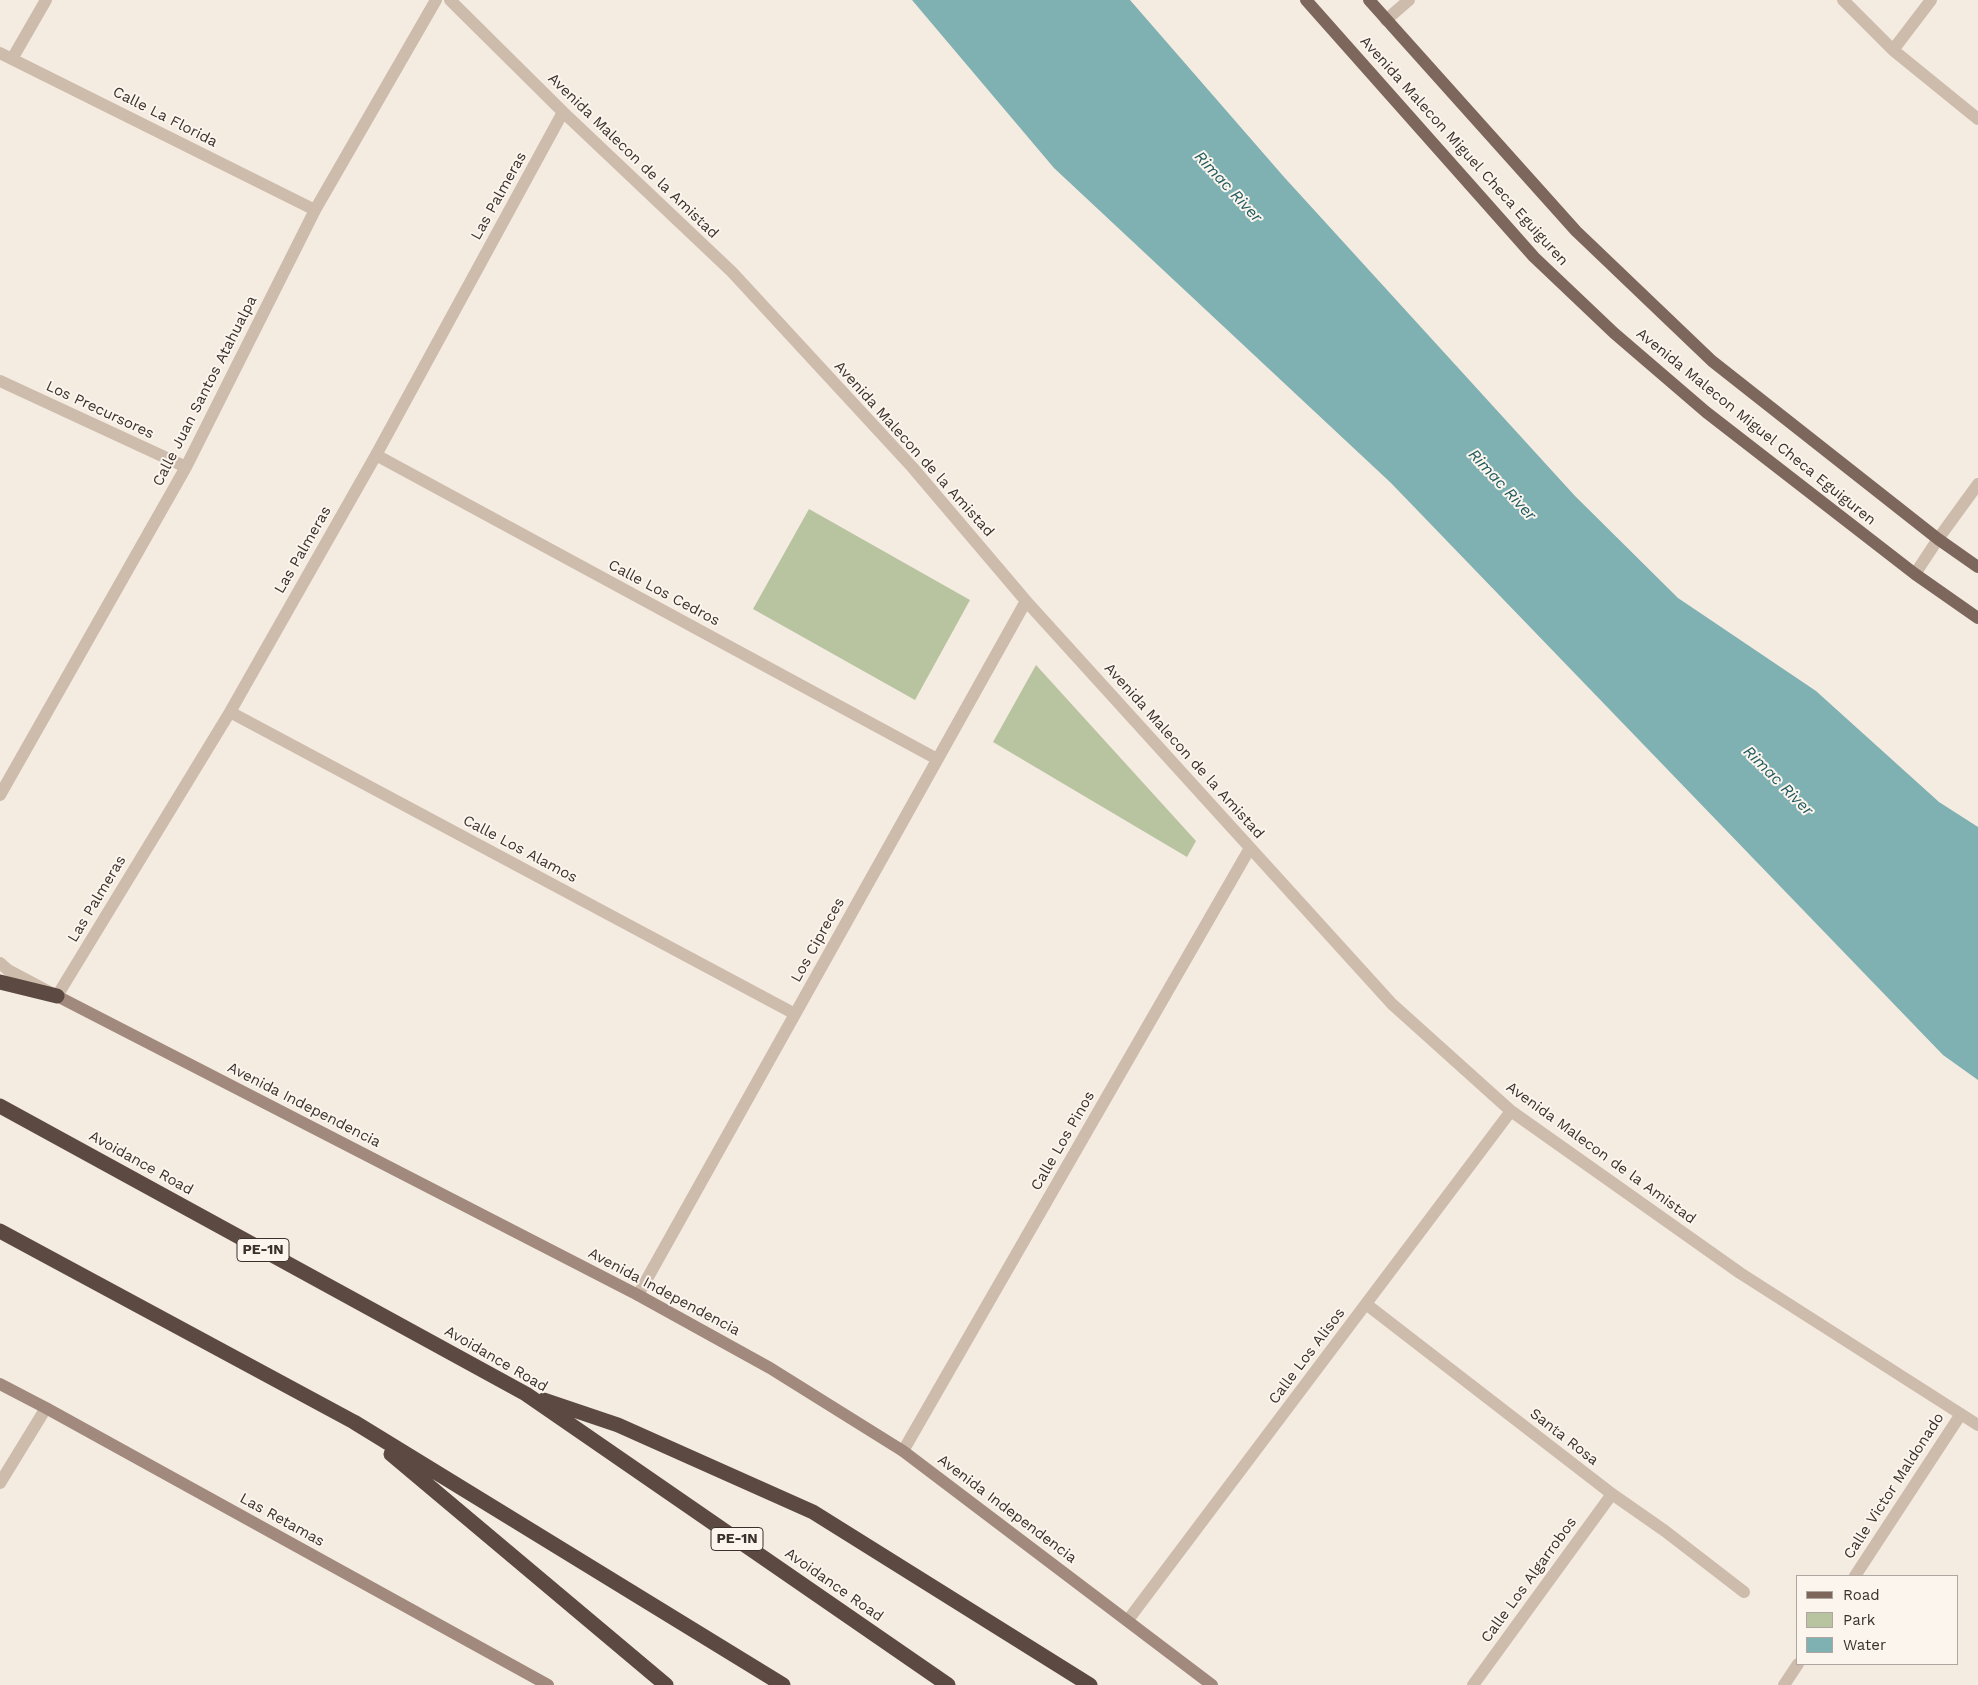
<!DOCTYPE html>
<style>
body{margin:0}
#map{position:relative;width:1978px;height:1685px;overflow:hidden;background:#f4ebe1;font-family:"Work Sans",sans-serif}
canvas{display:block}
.legend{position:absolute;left:1796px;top:1575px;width:162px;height:90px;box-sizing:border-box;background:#fbf5ee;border:1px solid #aea6a0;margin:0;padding:6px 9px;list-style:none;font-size:15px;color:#3b302b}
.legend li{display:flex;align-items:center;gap:10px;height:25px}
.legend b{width:25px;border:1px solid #aea6a0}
</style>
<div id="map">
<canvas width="1978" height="1685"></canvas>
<ul class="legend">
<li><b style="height:6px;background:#7d675c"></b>Road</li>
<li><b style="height:14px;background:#b8c4a0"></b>Park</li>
<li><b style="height:14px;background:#7fb0b2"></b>Water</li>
</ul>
</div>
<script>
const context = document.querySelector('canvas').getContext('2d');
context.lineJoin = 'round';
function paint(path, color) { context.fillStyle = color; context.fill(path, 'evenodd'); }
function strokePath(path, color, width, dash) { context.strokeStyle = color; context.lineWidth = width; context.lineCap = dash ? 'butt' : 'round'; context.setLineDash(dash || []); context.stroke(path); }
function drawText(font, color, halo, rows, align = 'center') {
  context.font = font + ' "Work Sans",sans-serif'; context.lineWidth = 4; context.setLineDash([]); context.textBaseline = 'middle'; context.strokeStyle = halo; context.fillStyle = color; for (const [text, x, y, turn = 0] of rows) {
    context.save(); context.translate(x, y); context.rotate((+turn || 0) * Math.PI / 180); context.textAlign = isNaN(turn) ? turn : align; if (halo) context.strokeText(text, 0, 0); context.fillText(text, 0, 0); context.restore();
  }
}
const green = new Path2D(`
 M809,509l161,91 -55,100 -162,-91z
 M1036,665l160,176 -9,16 -194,-115z`);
const water = new Path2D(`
 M912,0h218l154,177 291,319 103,102 138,93 123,111 39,25v253l-35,-25 -552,-572 -337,-315z`);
const street = new Path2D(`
 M450,0l113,112 169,160 181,196 113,133 366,403 119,107 229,162 238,152
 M1843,0l50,50 85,69
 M1386,20l23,-20
 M1893,50l38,-50
 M0,53l315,157
 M12,59l34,-59
 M0,381l186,86
 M376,455l561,304
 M1915,574l23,-35 40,-55
 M230,712l565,302
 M0,795l186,-328 129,-257 121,-210
 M0,963l8,7 49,26 173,-284 146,-257 187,-343
 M638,1295l388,-694
 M1366,1304l246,190 53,37 79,61
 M903,1451l347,-603
 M0,1483l46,-75
 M1855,1576l106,-162
 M1128,1620l383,-509
 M1473,1685l139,-191
 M1784,1685l14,-21`);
const secondary = new Path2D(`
 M57,996l581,299 132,73 133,83 309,234
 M0,1384l46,24 502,277`);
const primary = new Path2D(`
 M1306,0l228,257 80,76 92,79 209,162 63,44
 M1369,0l207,231 136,130 226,178 40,28`);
const highway = new Path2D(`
 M0,982l57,14
 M0,1106l526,288 422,291
 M0,1231l354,191 429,263
 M544,1400l74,25 195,87 277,173
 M391,1454l275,231`);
const shields = [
 [263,1250,52],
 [737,1539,52]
];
const shieldNames = [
 ["PE-1N",263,1250],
 ["PE-1N",737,1539]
];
const streetNames = [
 ["Calle La Florida",165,117,27],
 ["Avenida Malecon Miguel Checa Eguiguren",1464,151,48],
 ["Avenida Malecon de la Amistad",633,156,44],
 ["Las Palmeras",499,196,-61],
 ["Calle Juan Santos Atahualpa",205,391,-63],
 ["Los Precursores",100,410,25],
 ["Avenida Malecon Miguel Checa Eguiguren",1756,427,39],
 ["Avenida Malecon de la Amistad",914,449,48],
 ["Las Palmeras",303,550,-60],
 ["Calle Los Cedros",664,593,28],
 ["Avenida Malecon de la Amistad",1184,751,48],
 ["Calle Los Alamos",520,849,28],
 ["Las Palmeras",97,899,-59],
 ["Los Cipreces",818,940,-61],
 ["Avenida Independencia",304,1105,27],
 ["Calle Los Pinos",1063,1141,-60],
 ["Avenida Malecon de la Amistad",1601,1153,36],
 ["Avoidance Road",141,1163,29],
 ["Avenida Independencia",664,1292,28],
 ["Calle Los Alisos",1307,1356,-53],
 ["Avoidance Road",496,1359,30],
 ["Santa Rosa",1564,1437,38],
 ["Calle Victor Maldonado",1894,1486,-57],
 ["Avenida Independencia",1007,1509,37],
 ["Las Retamas",282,1520,29],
 ["Calle Los Algarrobos",1529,1580,-54],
 ["Avoidance Road",834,1585,35]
];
const waterNames = [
 ["Rimac River",1228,187,47],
 ["Rimac River",1502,485,47],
 ["Rimac River",1778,781,45]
];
paint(green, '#b8c4a0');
paint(water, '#7fb0b2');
strokePath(street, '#cdbbac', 12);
strokePath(secondary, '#a18a7d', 12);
strokePath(primary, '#7d675c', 12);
strokePath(highway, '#5c4a42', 15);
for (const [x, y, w] of shields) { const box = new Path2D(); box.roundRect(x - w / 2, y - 11.5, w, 23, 4); context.fillStyle = '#fbf5ee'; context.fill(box); strokePath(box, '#3b302b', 1); }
drawText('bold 14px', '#3b302b', null, shieldNames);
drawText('15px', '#3b302b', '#fbf5ee', streetNames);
drawText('italic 16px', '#1f5a5e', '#fbf5ee', waterNames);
</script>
